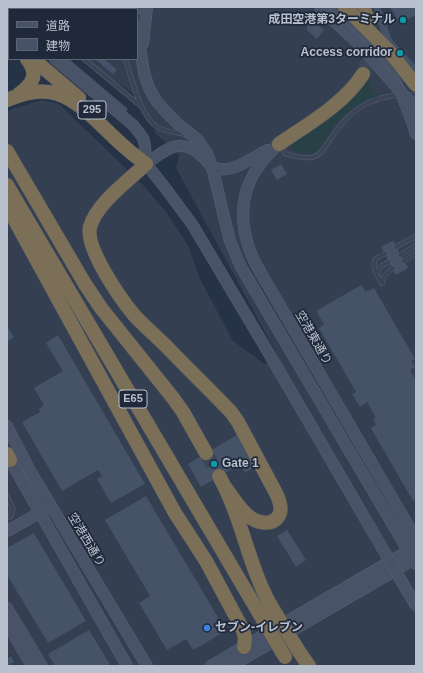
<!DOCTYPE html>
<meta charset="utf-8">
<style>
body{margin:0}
#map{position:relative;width:423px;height:673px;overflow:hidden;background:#263246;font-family:Arial,"Noto Sans JP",sans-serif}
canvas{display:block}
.frame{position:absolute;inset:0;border:8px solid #b9c0ce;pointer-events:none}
.legend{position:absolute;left:8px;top:8px;width:130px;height:52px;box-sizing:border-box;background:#1f293a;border:1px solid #5d6575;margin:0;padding:5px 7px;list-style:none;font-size:12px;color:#b9c0ce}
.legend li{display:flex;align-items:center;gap:8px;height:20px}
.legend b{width:20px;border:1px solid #5d6575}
</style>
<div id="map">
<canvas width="423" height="673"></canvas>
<div class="frame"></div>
<ul class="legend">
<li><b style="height:5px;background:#485368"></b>道路</li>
<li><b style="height:11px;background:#455268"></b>建物</li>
</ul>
</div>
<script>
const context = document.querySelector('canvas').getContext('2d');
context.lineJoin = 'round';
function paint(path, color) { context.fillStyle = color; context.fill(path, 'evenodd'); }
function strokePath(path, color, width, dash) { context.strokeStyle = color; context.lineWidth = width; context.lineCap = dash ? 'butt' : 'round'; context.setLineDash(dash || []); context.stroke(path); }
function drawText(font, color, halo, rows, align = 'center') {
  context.font = font + ' Arial,"Noto Sans JP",sans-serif'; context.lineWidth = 3.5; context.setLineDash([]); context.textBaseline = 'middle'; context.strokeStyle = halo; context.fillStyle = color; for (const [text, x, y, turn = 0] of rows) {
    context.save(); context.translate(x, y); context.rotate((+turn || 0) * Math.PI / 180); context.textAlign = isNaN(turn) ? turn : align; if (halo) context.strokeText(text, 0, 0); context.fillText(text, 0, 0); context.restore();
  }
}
const airport = new Path2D(`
 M8,7h408v659h-409v-554l5,-3 30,-9 17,4 84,81 24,28 22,34 10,30 34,64 32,23 13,-8 -102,-188 3,-13 -23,-21 -4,-13 -15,-25 -55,-37h55v-50l-128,1z`);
const green = new Path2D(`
 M369,78l4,17 7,-1 2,2c-19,2 -38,18 -49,32 -5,6 -12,22 -19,25 -4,2 -13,1 -18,0l-7,-9c30,-17 59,-38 80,-66z`);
const building = new Path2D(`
 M373,7h7l12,33 24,26v8l-33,-36z
 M390,7h26v8l-16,9z
 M304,13l20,17 -7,9 -11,-10 2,-2 -9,-8z
 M60,59h9l59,50 -3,4z
 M95,59h9l13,11 -4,4z
 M281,164l6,10 -10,6 -6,-10z
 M393,241l15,27 -12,7 -15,-28z
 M361,285l5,7 8,-4 41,71 -4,2 4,6 -5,3 6,11v118l-3,2 -42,-73 5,-3 -3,-6 3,-1 -9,-16 -7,5 -8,-13 4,-2 -37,-64 5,-4 -8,-13z
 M7,326l7,11 -7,5z
 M58,335l87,149 -34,19 -14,-24 5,-3 -4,-6 -36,21 -40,-69 18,-10 -1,-3 5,-4 -10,-17 29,-17 -17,-28z
 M240,433l18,32 -13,8 -5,-9 -39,23 -13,-23z
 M146,496l80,135 -33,19 -7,-11 -19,11 -28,-47 11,-7 -45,-76z
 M287,530l19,30 -10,7 -19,-31z
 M34,533l52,88 -38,22 -41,-68v-27z
 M89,630l22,36h-56l-7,-12z
 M11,656l3,6 -7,4v-7z`);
const highwayTunnel = new Path2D(`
 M363,74l4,-12 3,-19
 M206,453l13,23`);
const lane = new Path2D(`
 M106,7v2
 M55,9l1,-2
 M82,9v-2
 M84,59l58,48
 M124,59l2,2c6,18 14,55 31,66 8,5 18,5 27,7
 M406,95h10
 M280,146l6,8c9,2 22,6 30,2 7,-3 11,-13 16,-19 16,-26 37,-40 68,-42
 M396,247l20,-11
 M400,255l16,-10
 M404,261l12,-8
 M377,274l4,-8 8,-4
 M382,284c-3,-7 -12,-18 -6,-25 2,-2 6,-4 9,-5
 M382,284l2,-8 9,-8
 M7,496l6,13 -2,7 -4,2`);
const secondary = new Path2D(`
 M136,7v2
 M332,7c16,14 34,29 46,46 18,24 29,53 38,81
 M7,17l2,2
 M137,27l7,46 5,15 8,14 10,11 12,12 18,14 10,14 5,14 18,74 11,26 175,297
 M143,43l4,-36
 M55,59l79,67 9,12 2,7 1,19 17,21 29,39 79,133
 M279,144c-33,29 -44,62 -30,104 5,16 15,30 23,44l144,247
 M146,164c22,-16 35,-29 59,-5 4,5 8,10 15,10 16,2 33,-12 48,-19
 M7,426l22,43 118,197
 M10,460l117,206
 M7,531l38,-21
 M7,608l35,58
 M7,623l25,43
 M211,666l197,-115 7,-2
 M231,666l182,-106 3,-4`);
const highway = new Path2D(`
 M363,7l5,12
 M7,37l2,3
 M33,59l46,39
 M19,94c14,-10 20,-20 8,-35
 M7,100c16,-7 34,-12 51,-6 25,8 48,38 69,55 6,6 13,10 19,15
 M279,144c29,-20 65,-40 84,-70
 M7,151l78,133 16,24 72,90 10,14 23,41
 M146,164c-17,16 -50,40 -56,63 -5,21 30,71 44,88 10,11 22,21 33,32 21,22 43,43 64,65l7,10 39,73c2,5 5,12 3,18 -5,13 -20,11 -29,5 -11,-7 -18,-21 -26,-31
 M7,185l252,428
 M7,206l168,307 31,48 37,69 2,8 -1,9
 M7,454l3,6
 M219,476c23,41 29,89 52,130
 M298,650l11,16`);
const secondaryBridge = new Path2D(`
 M319,7l38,35 59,67
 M271,357l145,249`);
const highwayBridge = new Path2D(`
 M345,7l45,45 26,33
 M271,606l27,44
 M259,613l26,44`);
const markers = [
 [403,20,4,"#0f9aa8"],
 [400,53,4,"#0f9aa8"],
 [214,464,4,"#0f9aa8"],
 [207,628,4,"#3f7fe0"]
];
const shields = [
 [92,110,28],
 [133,399,28]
];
const shieldNames = [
 ["295",92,110],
 ["E65",133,399]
];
const poiNames = [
 ["成田空港第3ターミナル",395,20],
 ["Access corridor",392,53],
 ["Gate 1",222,464,"left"],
 ["セブン-イレブン",215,628,"left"]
];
const streetNames = [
 ["空港東通り",313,338,60],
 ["空港西通り",86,540,59]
];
paint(airport, '#343f52');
paint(green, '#284146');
paint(building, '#455268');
strokePath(highwayTunnel, '#3c475a', 14, [14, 7]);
strokePath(lane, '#596272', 5);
strokePath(secondary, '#596272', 12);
strokePath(highway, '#454f5f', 15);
strokePath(lane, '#3b4455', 4);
strokePath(secondary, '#485368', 11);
strokePath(highway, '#7b6f57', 14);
strokePath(secondaryBridge, '#596272', 12, []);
strokePath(highwayBridge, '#454f5f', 15, []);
strokePath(secondaryBridge, '#485368', 11);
strokePath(highwayBridge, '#7b6f57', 14);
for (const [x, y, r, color] of markers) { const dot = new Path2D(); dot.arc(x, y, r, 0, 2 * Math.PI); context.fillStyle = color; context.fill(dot); strokePath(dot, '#1f293a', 1.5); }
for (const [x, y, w] of shields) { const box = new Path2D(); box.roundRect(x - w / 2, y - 9, w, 18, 3); context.fillStyle = '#1f293a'; context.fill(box); strokePath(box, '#b9c0ce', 1); }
drawText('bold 11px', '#b9c0ce', null, shieldNames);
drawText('bold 12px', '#b9c0ce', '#1f293a', poiNames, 'right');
drawText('12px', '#b9c0ce', '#1f293a', streetNames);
</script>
